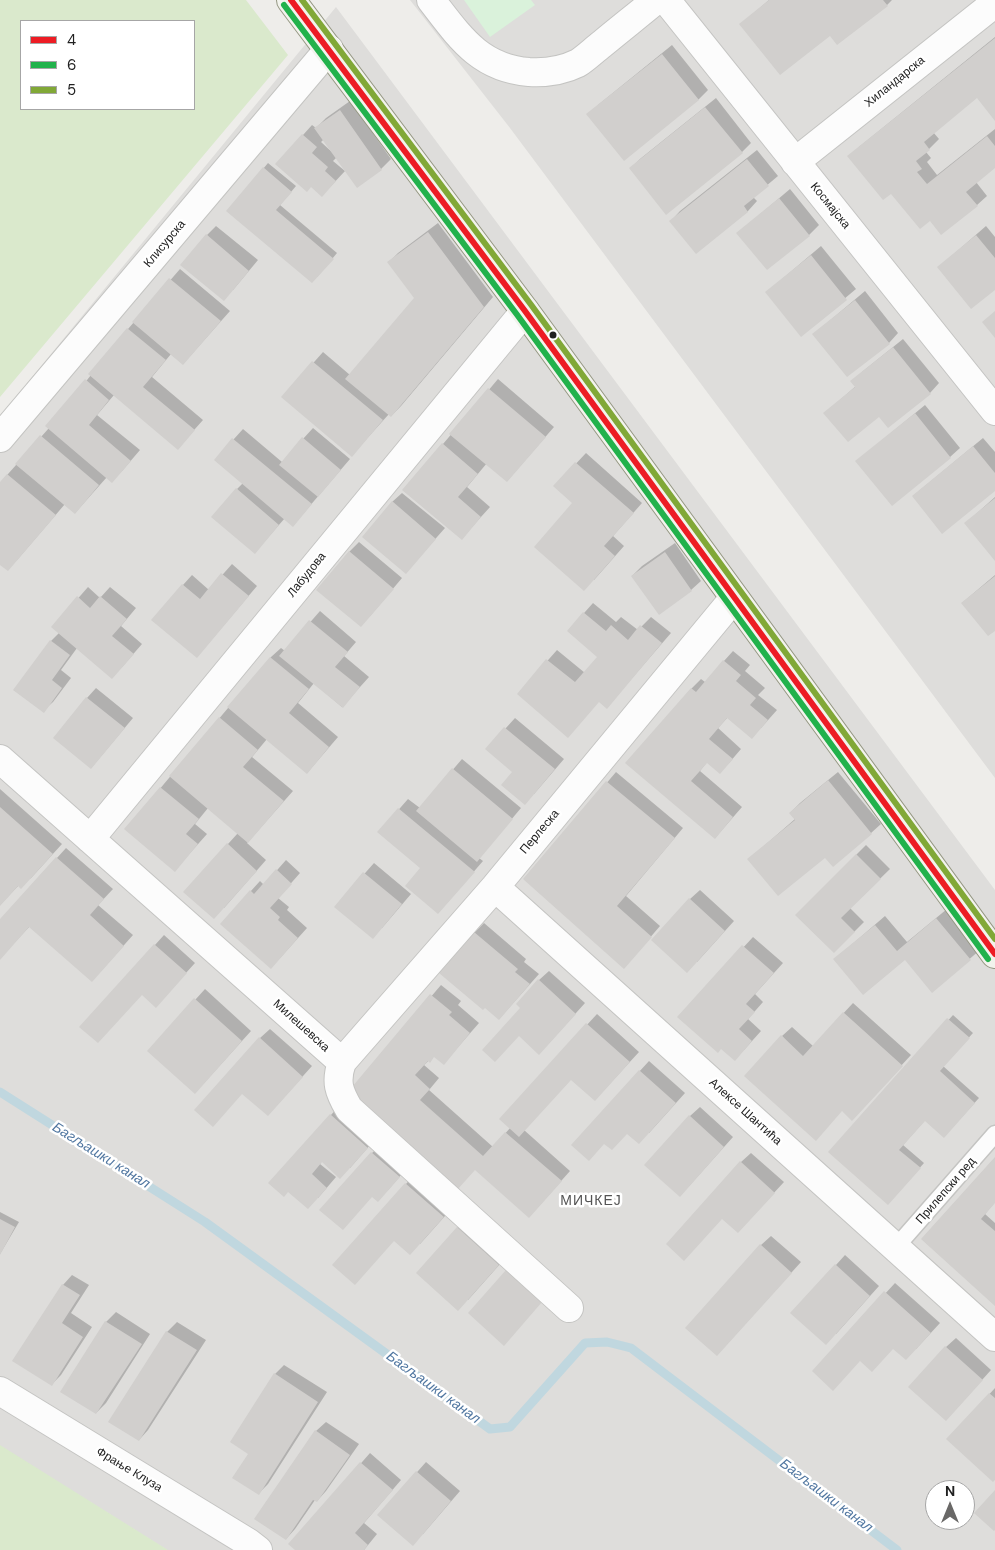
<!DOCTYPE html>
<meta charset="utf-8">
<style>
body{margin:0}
#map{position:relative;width:995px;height:1550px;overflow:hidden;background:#eeedea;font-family:"DM Sans",sans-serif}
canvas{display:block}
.legend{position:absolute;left:20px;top:20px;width:175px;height:90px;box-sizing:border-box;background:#fff;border:1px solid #a6a6a6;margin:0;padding:6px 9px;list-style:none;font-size:15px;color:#212121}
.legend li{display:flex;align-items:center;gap:10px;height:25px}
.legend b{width:25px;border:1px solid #a6a6a6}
.north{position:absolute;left:925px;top:1480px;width:50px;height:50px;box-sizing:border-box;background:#fff;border:1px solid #a6a6a6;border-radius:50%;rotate:0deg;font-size:14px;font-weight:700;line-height:20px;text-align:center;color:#212121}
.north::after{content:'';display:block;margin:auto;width:18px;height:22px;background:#696867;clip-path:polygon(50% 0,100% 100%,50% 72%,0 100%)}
</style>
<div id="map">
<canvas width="995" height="1550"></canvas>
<ul class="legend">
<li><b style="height:6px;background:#ed1c24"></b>4</li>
<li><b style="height:6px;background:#22b24c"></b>6</li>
<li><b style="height:6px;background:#81a837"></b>5</li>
</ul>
<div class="north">N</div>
</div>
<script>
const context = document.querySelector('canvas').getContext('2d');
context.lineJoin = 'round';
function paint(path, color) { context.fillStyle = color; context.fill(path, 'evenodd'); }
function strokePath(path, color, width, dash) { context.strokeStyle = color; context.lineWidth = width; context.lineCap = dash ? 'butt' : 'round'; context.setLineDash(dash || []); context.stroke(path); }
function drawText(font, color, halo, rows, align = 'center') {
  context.font = font + ' "DM Sans",sans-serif'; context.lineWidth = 5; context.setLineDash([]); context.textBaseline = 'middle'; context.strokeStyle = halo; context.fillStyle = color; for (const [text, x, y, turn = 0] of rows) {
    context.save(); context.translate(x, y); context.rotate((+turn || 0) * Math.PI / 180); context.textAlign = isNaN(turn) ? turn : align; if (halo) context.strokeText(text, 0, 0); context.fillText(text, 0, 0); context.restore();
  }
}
const residential = new Path2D(`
 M410,0h585v778l-485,-650z
 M336,7l659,883v660h-828l-167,-104v-1030zM935,1490h30v30h-30z`);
const grass = new Path2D(`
 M0,0h246l42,55 -288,342zM21,21h173v88h-173z
 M0,1445l168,105h-168z`);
const park = new Path2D(`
 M464,0h67l4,5 -45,32z`);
const shadow = new Path2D(`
 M769,0h123l-5,5 -57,29 -89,-10z
 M995,37v82l-18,-22 -44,35 6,7 -13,13 5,6 -4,4 10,13 58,-46v38l-19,15 11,14 -10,9 -47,15 -71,-73z
 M672,45l36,45 -9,9 -74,60 -27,-54z
 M716,98l35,45 -9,9 -111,16 9,-9z
 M350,101l41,58 -10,10 -44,-12 -4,4 12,10 -14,15h-20l-34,-22 35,-39 4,3 10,-10zM324,139l9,14 -12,-11z
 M757,150l21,26 -25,21 4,4 -9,10 -52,41 -25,-31 9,-10z
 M268,163l28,23 -16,19 57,48 -20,24 -89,-66z
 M790,189l29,36 -10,10 -71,-2z
 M438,223l55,74 -92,109 -10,10 -2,-2 -37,41 -69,-58 40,-45 27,23 65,-77 -26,-36 9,-9z
 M216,226l42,34 -25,30 -26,-55z
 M986,226l9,11v52l-56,-22z
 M821,246l35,43 -55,46 -34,-43z
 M180,269l50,42 -47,53 -12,-10 -19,23 51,43 -25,28 -64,-53 -17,20 43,35 -18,21 -15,6 -32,36 -10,-9 -48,56 -17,3v-80l49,-55 42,-53 -2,-1z
 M865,291l33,42 -9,10 -75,-9z
 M903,339l36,44 -9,10 -50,22 -55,-2 31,-27 6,-14z
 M498,379l56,48 -47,54 -20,-18 -20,24 23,20 -28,31 -19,-94z
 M925,405l35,43 -10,9 -58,47 -35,-43z
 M313,428l37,31 -48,56 -17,3 -21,24 -27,-53 6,-6 -28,-23 28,-31 39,33z
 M983,438l12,14v37l-82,7z
 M586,453l56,50 -29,33 11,10 -30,34 -20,-77 -19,-17z
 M402,493l43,35 -39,44 -14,-70z
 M995,497v62l-29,-36z
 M359,542l43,36 -32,38 -21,-64z
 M675,543l26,38 -10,9 -32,23 -27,-37 10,-10z
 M232,564l25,22 -51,60 -23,-61 9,-10 17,15z
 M995,575v54l-33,-26z
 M88,587l12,11 10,-11 26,21 -15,18 21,18 -20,23 -45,-19 -16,22 10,8 -18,24 -10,9 -29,-21 37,-49 8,-8 -6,-6z
 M593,603l23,19 5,-5 17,13 13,-13 20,16 -64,74 -8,-6 -81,-7 39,-44 28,23 14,-17 -31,-25z
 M320,611l36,31 -12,14 25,21 -27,30 -28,-24 -16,20 40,34 -31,36 -40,-34 -15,18 41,34 -46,52 19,17 -42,48 4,-64 10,-11 -30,-25 -13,16 12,10 -32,36 -49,-41 145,-172 10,-9 4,3z
 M733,651l17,14 -5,6 20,17 -7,7 19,15 -16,18 -33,-11 -10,11 23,21 -12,14 -22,-1 -7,9 42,36 -27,31 -88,-75 64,-74 10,-10 4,3z
 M96,688l37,30 -42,50 -4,-70z
 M515,718l49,41 -30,35 -20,-22 -27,-23z
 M462,759l59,49 -42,50 4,3 -45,52 -17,-45 -42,-36 29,-33 12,9z
 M616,772l67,56 -57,68 34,30 -36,42 -99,-89z
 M838,772l43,52 -10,9 -45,23 -77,3 46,-40 -5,-6 10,-10z
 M0,789l62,55 -31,34 -12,7 -19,20z
 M866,845l24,24 -40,39 14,14 -30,30 -38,-37z
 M66,848l47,41 -15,16 35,30 -32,36 -71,-45 -30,32v-37z
 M286,860l14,13 -22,25 11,9 -2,3 20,18 -27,30 -59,-34 39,-43 4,4z
 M374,863l37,31 -29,34 -47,-21z
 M700,890l34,31 -37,41 -7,-63z
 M947,909l33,41 -48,41 -27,-33 -70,1 50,-43 22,26z
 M484,923l42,36 -2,3 15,12 -40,45 -25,-86z
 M164,935l31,28 -30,33 -23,-2 -61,33z
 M753,937l30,26 -28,31 8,8 -15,17 13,12 -17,19 -65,-33z
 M549,971l36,32 -36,40 -27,-35 17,-28z
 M441,985l20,16 -3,4 21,18 -35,40 -9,-8 -11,10 15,13 -10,12 64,57 18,-20 -10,-9 96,-104 42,38 -35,38 -33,-11 -47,51 46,41 -32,36 -189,-114z
 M205,989l46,42 -47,52 -55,-32z
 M853,1003l58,52 -59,64 -70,-83 10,-9 21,19z
 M953,1015l20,18 -30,33 36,32 -30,33 -23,-12 -23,26 21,18 -32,36 -62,-47z
 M270,1029l42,37 -35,39 -17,-67z
 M649,1061l36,32 -36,40 -22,-1 -22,11 -33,2z
 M340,1105l37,32 -27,31 -28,-7 -2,3 16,13 -18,21 -30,-8 43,-75z
 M700,1107l33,30 -44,49 1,-70z
 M382,1144l26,23 -20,23 -15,6 -1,-43z
 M751,1153l33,29 -37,40 -24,-4 18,-56z
 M995,1158v44l-10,12 10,9v81l-73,-65z
 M415,1174l38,33 -33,37 -14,-60z
 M0,1212l19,10 -19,32z
 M467,1219l41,36 -40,45 -11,-72z
 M771,1236l30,26 -75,83 35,-100z
 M845,1255l34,31 -43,48v-69z
 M72,1275l17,10 -18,28 21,14 -31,48 -9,9 11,-99z
 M895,1283l45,40 -24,26 -22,-2 -33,13 -47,11z
 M116,1312l34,22 -44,69 -10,10 10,-91z
 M177,1322l29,18 -58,90 -9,10 28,-108z
 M956,1338l35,32 -36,40 -9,-63z
 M284,1365l43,27 -59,92 -9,9 -9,-40 25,-79z
 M995,1388v91l-47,-40z
 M326,1422l33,22 -33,47 -9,10 -2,-1 -20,29 -9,10 30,-108z
 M370,1453l31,27 -37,43 13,11 -13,16h-67l-7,-6z
 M426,1462l34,29 -37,43 -44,-19z`);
const stream = new Path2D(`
 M0,1092l205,130 285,207 20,-2 75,-84 22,-1 24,6 266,202`);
const building = new Path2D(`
 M769,0h114l5,6 -51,39 -7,-9 -50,39 -41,-51z
 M995,38v83l-18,-23 -53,44 6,8 -14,11 6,8 -5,3 10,12 60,-48 8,10v22l-29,24 12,14 -37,29 -11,-14 -10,8 -29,-35 -8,6 -36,-44z
 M662,54l37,46 -75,61 -38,-47z
 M705,107l38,46 -77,62 -37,-47z
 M340,110l42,60 -25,18 -43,-60z
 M302,134l15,13 -5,6 16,14 -3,4 11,10 -14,16 -11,-10 -4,5 -32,-28z
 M747,159l22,27 -25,20 4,6 -52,42 -27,-33z
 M263,167l29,25 -16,18 58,49 -22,24 -86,-72z
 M779,198l31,38 -43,34 -31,-37z
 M428,232l56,75 -93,110 -46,-38 69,-81 -27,-36z
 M206,234l43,37 -25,30 -44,-36z
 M976,235l19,23v32l-24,19 -34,-42z
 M811,255l36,45 -46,37 -36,-45z
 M169,278l52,43 -38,44 -51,-43z
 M855,300l35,44 -43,33 -35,-43z
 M995,311v27l-13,-16z
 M127,328l39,32 -23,27 52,43 -17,20 -90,-76z
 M893,347l38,47 -43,34 -9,-11 -31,25 -25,-29 32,-26 -5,-6z
 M312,361l71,59 -31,37 -71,-60z
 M85,379l24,21 -20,25 42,36 -19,22 -67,-57z
 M488,388l58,49 -39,45 -58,-48z
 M915,413l36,45 -59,48 -37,-45z
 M40,435l59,50 -24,29 -60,-50z
 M302,437l39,33 -23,27 -39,-32z
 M232,438l80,66 -19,23 -79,-67z
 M442,443l36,31 -20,23 23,20 -19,23 -60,-50z
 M973,446l22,27v18l-53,43 -30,-38z
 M575,462l59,51 -30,33 11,10 -31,35 -50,-44 38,-44 -19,-17z
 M7,474l49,41 -48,56 -8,-6v-83z
 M236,488l43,37 -24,29 -44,-37z
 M995,498v63l-31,-38z
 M392,501l44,38 -30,35 -44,-37z
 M349,551l45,38 -33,38 -45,-37z
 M665,552l27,39 -33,24 -28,-39z
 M221,573l28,23 -52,62 -46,-38 31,-36 18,15z
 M995,576v55l-7,5 -27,-33z
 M77,596l13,12 10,-12 27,23 -15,17 22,18 -22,25 -61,-52z
 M583,612l23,19 5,-6 17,15 12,-15 22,18 -55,66 -8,-7 -31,36 -51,-44 29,-35 29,23 22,-25 -30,-26z
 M309,620l39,32 -13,15 25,20 -17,21 -64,-52z
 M50,640l20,15 -18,25 10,8 -18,25 -31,-23z
 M270,657l39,32 -20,24 40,34 -22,27 -80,-67z
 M723,660l18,15 -5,6 20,17 -6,7 18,15 -16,19 -25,-21 -18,21 24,20 -13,15 -13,-11 -16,18 42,36 -18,22 -90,-76 66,-75 5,4z
 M86,697l39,31 -34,41 -38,-31z
 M219,717l39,33 -15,17 41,34 -36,42 -79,-67z
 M504,727l51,42 -30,36 -24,-20 11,-13 -27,-23z
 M452,768l61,51 -36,43 -61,-51z
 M828,780l44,54 -39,33 -8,-9 -47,38 -31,-37 48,-39 -6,-7z
 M606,781l69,57 -58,68 35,31 -28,32 -101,-90z
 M160,787l39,32 -13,15 12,10 -23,28 -51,-43z
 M0,807l53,47 -32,35 -3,-3 -18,20z
 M398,808l77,64 -37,42 -33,-28 15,-18 -43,-36z
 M227,843l30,28 -43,48 -31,-27z
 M856,854l25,25 -40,39 14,14 -21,21 -39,-38z
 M56,857l48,42 -14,16 34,31 -32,36 -63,-55 -29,33v-41z
 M276,869l16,15 -22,24 10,9 -2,3 20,18 -27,31 -51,-45 30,-34 4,4z
 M363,872l39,32 -29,35 -39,-32z
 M689,898l36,33 -38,42 -36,-33z
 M936,918l35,42 -39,33 -27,-33 -42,35 -30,-36 42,-34 22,26z
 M474,932l44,37 -3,3 15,12 -31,36 -14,-12 -2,2 -44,-37z
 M154,944l33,29 -31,35 -14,-13 -44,48 -19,-16z
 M742,945l32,28 -28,31 9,8 -16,17 13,12 -17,20 -14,-12 -3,4 -41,-36z
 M538,979l38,35 -37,41 -20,-19 -24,26 -13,-12 38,-42 -4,-4z
 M430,994l22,18 -3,3 21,18 -26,32 -10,-8 -4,6 -2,-2 -13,14 15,14 -10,11 63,56 22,-24 57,49 -33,37 -54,-48 -18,20 -110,-97z
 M194,998l48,43 -47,53 -48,-43z
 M843,1012l60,54 -51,55 -10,-10 -26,30 -72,-65 37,-41 22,21z
 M947,1018l23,20 -30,33 35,32 -31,35 -19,-17 -26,29 22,18 -33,37 -60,-53z
 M586,1023l44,39 -35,39 -24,-21 -52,57 -20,-18z
 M259,1037l44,40 -35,39 -26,-22 -29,33 -19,-17z
 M639,1070l37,33 -37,41 -12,-10 -15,16 -8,-6 -15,17 -18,-16z
 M330,1114l38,34 -28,31 -18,-17 -10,12 15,14 -19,21 -20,-17 -4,5 -16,-14z
 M689,1115l35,32 -44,50 -36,-32z
 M371,1152l29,25 -22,25 -6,-5 -29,33 -24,-20z
 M995,1157v46l-14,16 14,12v75l-74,-67z
 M740,1161l35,32 -37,40 -16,-14 -38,42 -18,-17z
 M405,1183l39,34 -34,38 -16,-14 -39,44 -23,-20z
 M0,1219l15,8 -15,28z
 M457,1227l42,38 -41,46 -42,-38z
 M760,1244l32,29 -75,83 -32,-28z
 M835,1264l35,32 -44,49 -36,-32z
 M506,1270l36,32 -38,44 -36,-33z
 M62,1284l18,11 -18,28 21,14 -31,49 -40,-25z
 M884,1291l47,42 -25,27 -13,-11 -21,23 -12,-11 -27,30 -21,-20z
 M105,1321l37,23 -46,70 -36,-22z
 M166,1331l31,19 -58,91 -31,-19z
 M945,1346l38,34 -37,41 -38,-34z
 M274,1373l44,29 -59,93 -27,-17 16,-24 -18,-12z
 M989,1393l6,5v82l-2,2 -47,-43z
 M315,1430l35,25 -33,47 -4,-2 -27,40 -32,-21z
 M360,1462l33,28 -38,43 13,12 -4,5h-69l-7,-6z
 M416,1471l35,30 -38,45 -36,-31z
 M995,1490v40l-1,1 -20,-18z`);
const lane = new Path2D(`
 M896,1247l99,-113`);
const street = new Path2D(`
 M431,0c28,36 48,68 98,72 18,1 33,-1 49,-9 8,-5 16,-13 24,-19 18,-15 36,-29 54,-44
 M666,0l329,411
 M795,162l200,-159
 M0,438l329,-389
 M0,759l342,303c-7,20 -3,30 7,47l220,199
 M90,839l435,-528
 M495,887l500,450
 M342,1062l153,-175 239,-289
 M0,1391l249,152 9,7`);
const secondary = new Path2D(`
 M291,0l234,311 470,643`);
const bus1 = new Path2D(`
 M291,0l234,311 470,643`);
const bus2 = new Path2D(`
 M284,5l234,311 470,643`);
const bus3 = new Path2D(`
 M302,0l230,306 463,633`);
const markers = [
 [553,335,4.5,"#212121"]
];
const streetNames = [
 ["Хиландарска",895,82,-39],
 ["Космајска",830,206,51],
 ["Клисурска",165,244,-50],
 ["Лабудова",307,575,-51],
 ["Перлеска",540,832,-50],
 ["Милешевска",301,1026,42],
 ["Алексе Шантића",745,1112,42],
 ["Прилепски ред",946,1191,-49],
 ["Фрање Клуза",129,1470,31]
];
const waterNames = [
 ["Багљашки канал",101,1156,32],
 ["Багљашки канал",433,1388,36],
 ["Багљашки канал",826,1496,37]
];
const neighbourhoodNames = [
 ["МИЧКЕЈ",591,1201]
];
paint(residential, '#dedddb');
paint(grass, '#dae9cc');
paint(park, '#daf2db');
paint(shadow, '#0003');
strokePath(stream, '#c0d7df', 9);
paint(building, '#d1cfcd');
strokePath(lane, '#c4c4c2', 19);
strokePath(street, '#c4c4c2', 30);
strokePath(secondary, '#959783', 30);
strokePath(lane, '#fcfcfc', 16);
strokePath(street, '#fcfcfc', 28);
strokePath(secondary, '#f2f3ed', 28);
strokePath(bus1, '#ed1c24', 6);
strokePath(bus2, '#22b24c', 6);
strokePath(bus3, '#81a837', 6);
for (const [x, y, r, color] of markers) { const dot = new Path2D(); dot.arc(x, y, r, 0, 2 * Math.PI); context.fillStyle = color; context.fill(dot); strokePath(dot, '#fff', 2); }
drawText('12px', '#212121', '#fff', streetNames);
drawText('italic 14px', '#5177a1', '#fff', waterNames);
context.letterSpacing = '1px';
drawText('14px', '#545454', '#fff', neighbourhoodNames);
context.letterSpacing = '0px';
</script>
